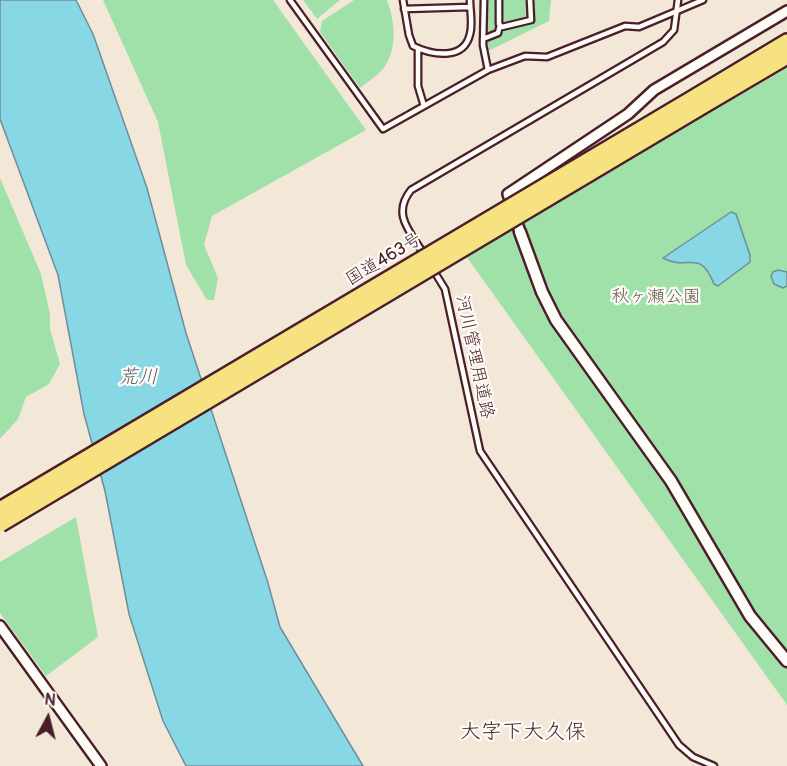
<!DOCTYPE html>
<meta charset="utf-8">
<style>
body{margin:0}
#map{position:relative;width:787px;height:766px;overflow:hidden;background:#f3e8d8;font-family:Pangolin,sans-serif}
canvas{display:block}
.north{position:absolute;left:18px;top:688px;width:60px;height:60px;-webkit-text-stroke:4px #fdfcf7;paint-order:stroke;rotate:7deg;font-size:16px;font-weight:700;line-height:24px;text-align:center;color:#4a1f2b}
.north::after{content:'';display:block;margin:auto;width:21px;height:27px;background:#4a1f2b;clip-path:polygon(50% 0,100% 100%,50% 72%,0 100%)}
</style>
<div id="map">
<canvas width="787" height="766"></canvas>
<div class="north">N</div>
</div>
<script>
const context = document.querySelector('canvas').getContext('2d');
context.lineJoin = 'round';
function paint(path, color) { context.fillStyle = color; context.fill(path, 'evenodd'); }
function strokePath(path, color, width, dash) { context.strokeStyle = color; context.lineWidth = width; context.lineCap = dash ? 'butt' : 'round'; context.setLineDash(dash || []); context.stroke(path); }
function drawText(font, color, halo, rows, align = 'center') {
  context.font = font + ' Pangolin,"Klee One",sans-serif'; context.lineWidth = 4.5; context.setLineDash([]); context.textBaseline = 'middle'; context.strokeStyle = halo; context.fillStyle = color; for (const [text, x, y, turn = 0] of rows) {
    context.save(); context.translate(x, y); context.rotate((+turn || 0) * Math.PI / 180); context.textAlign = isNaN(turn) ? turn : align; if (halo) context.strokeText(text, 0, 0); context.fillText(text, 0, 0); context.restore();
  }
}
const green = new Path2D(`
 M103,0h170l93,130 -154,86 -8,29 14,33 -4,22h-7l-21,-35 -28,-143z
 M303,0h37l-23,19z
 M354,0h33c8,22 11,49 -4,69 -6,7 -16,13 -23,19l-40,-56 2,-11z
 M479,0h72l-2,21 -69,34z
 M787,68v637l-321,-449 265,-157 1,1z
 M0,178l41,96 9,40v15l10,35 -11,20 -23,13 -8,22 -18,20z
 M76,517l22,120 -52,39 -46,-63v-51z`);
const water = new Path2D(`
 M0,0h76l17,34 54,154 39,145 82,250 12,44 83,139h-177l-23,-45 -34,-107 -24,-123 -21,-77 -26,-139 -58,-156z
 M731,212l5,2 14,41v7l-32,24 -4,-2c-15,-37 -25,-12 -51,-26z
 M778,270l9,2v14l-4,2 -9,-4 -3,-8 2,-4z`);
const service = new Path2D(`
 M290,0l93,129 105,-59 37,-14 22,1 78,-31 14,1 64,-27
 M403,0l6,35 4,11c19,9 51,15 57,-12 3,-10 0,-23 0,-34
 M484,0l-1,45 5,25
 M499,0v24l3,3 29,-7 -1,-20
 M404,9l66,-2
 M483,39l15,-6 2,-8
 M418,48v38l6,20
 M425,256c-14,-24 -34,-41 -14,-66l252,-148 11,-12 4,-30
 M432,268l13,21 35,162 199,294 14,12 21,9`);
const minor = new Path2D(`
 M520,232l-12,-38 120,-80 26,-24 133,-79
 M0,626l101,140`);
const tertiary = new Path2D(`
 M520,232l22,60 14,28 115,161 79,135 37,45`);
const trunk = new Path2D(`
 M697,96l90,-54
 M702,106l85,-50`);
const trunkBridge = new Path2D(`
 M0,510l697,-414
 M0,524l702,-418`);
const streetNames = [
 ["国道463号",384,260,-31],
 ["河川管理用道路",474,357,78]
];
const parkNames = [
 ["秋ヶ瀬公園",656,297]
];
const waterNames = [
 ["荒川",138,378]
];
const quarterNames = [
 ["大字下大久保",523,733]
];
paint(green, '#a0e1aa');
paint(water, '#88d7e5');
strokePath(water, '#6f8d9b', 1.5);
strokePath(service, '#4a1f2b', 9);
strokePath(minor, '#4a1f2b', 14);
strokePath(tertiary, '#4a1f2b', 15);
strokePath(trunk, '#4a1f2b', 20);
strokePath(service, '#fdfcf7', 4.5);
strokePath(minor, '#fdfcf7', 9);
strokePath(tertiary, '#fdfcf7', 10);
strokePath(trunk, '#f6e281', 15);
strokePath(trunkBridge, '#4a1f2b', 20, []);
strokePath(trunkBridge, '#f6e281', 15);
drawText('18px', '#4a1f2b', '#fdfcf7', streetNames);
drawText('18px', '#645951', '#fdfcf7', parkNames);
drawText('italic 20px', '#5d5663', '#fdfcf7', waterNames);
drawText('21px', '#4a1f2b', '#fdfcf7', quarterNames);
</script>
